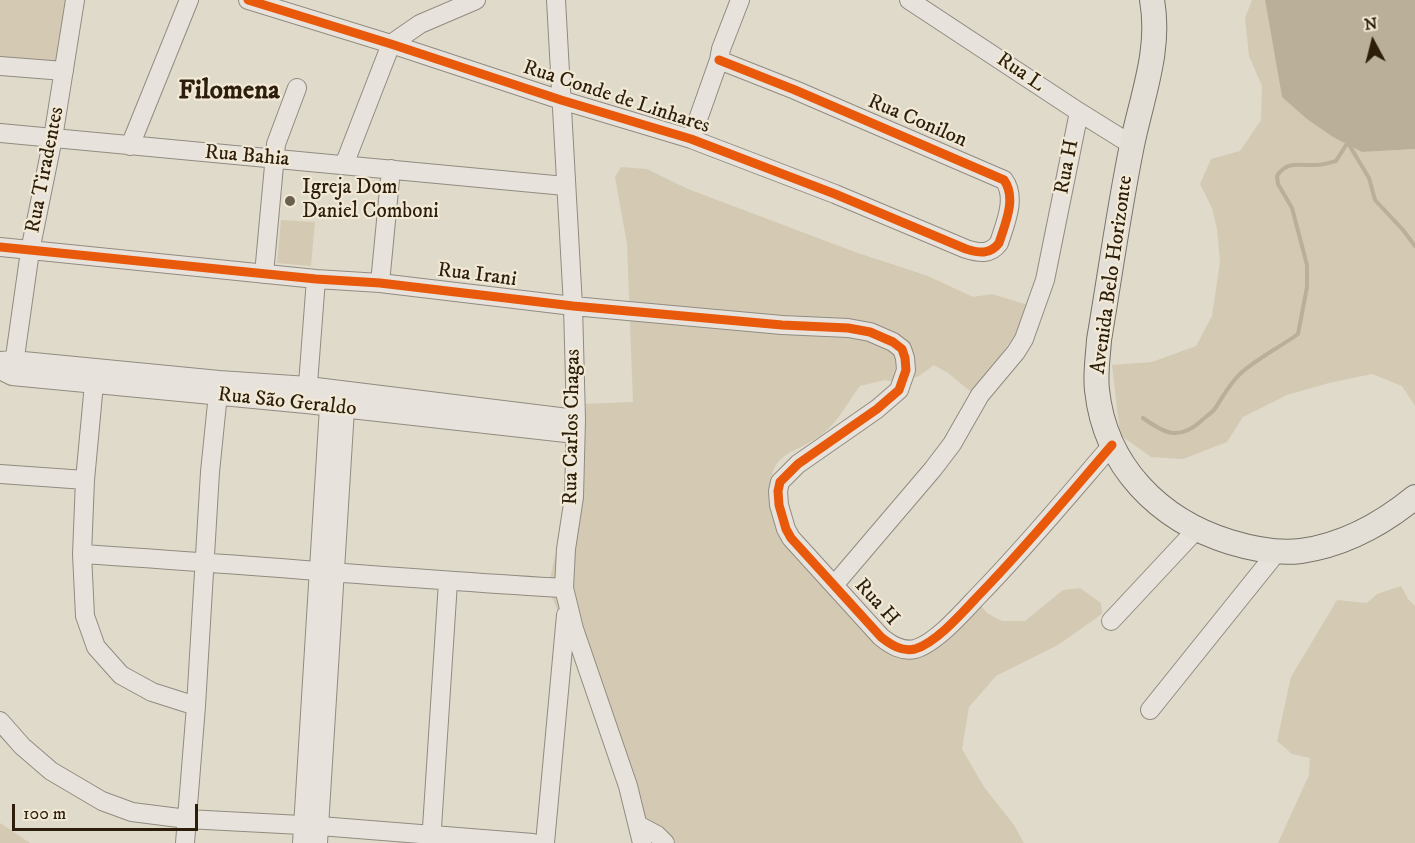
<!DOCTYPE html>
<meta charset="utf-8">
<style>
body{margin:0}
#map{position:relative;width:1415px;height:843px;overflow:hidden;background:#e0daca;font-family:"IM FELL DW Pica",serif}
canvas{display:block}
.north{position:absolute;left:1343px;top:12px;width:60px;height:60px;-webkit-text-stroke:4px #f1e9d6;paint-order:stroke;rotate:353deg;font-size:16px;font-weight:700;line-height:24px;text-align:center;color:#2c1e0b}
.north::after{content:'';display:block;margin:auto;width:21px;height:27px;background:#2c1e0b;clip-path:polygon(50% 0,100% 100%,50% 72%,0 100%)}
.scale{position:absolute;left:12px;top:804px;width:186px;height:27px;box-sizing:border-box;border:3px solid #2c1e0b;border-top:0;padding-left:8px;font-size:18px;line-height:21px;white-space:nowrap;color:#2c1e0b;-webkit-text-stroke:4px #f1e9d6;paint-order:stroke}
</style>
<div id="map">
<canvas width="1415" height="843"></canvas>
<div class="north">N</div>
<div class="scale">100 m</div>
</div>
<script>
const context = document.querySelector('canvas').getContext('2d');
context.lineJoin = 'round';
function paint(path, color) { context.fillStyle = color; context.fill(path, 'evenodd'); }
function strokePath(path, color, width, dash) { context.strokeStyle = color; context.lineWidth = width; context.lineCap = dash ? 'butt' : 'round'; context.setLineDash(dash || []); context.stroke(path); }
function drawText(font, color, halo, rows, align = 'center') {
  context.font = font + ' "IM FELL DW Pica",serif'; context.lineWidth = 4.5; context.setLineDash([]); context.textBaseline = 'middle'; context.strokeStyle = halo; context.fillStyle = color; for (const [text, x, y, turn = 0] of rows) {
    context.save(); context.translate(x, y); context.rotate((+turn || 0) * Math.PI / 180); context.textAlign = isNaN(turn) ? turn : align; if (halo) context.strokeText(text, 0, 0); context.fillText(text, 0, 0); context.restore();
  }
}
const green = new Path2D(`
 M0,0h70l-14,64 -56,-5z
 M1252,0h13l17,97 80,55 53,-3v257l-13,-20 -30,-12 -43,9 -42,12 -44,22 -16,25 -44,17 -32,-2 -31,-22 -8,-70 40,-3 44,-16 16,-30 8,-54 -3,-33 -5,-21 -12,-24 11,-25 29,-8 21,-31 1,-34 -13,-30 -4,-38z
 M621,167l26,2 41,20 167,63 73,24 45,21 19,-3 36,11 -7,22 -22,30 -23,39 -28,-23 -14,-8 -15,11 -20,7 -14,-3 -25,6c-11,14 -20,33 -34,45 -33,27 -60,17 -54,70l118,146 39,-9 20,-25 28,-13 10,13 15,8h23l38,-31 17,-2 21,15 1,11 -44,31 -62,31 -27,31 -7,42 22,38 30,38 10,18h-367l-109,-255 24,-110 9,-74 52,-2 -6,-158 -12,-67z
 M281,220l34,2 -4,44 -34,-3z
 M1401,586l7,13 7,7v237h-137l31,-68 1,-17 -18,-4 -15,-13 14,-64 46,-77 30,3 10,-9z
 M0,823l30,20h-30z`);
const water = new Path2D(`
 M1265,0h150v149l-53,3 -29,-15 -26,-18 -25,-22z`);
const stream = new Path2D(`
 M1348,143l21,35 6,22 28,30 12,16
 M1143,418c21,15 35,23 57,4 4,-4 10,-8 14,-12 9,-13 15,-26 27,-37 17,-15 39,-26 57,-39l9,-47v-22l-15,-57 -14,-24 -1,-8c10,-16 23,-10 39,-11 7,0 13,-2 20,-4l12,-19`);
const minor = new Path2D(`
 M248,0l143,44 170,56 130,39 144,55 131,55c13,4 24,6 33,-6 6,-19 18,-45 5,-63l-209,-90 -76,-30
 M556,0l17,306 3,113 -2,78 -8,52 -2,39 10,41 54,157 14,57
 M909,0l170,112 53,33
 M0,66l64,5
 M0,133l565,53
 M691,139l28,-79 2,-11 19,-49
 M130,146l59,-146
 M344,165l47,-121 29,-20 56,-24
 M0,247l316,32 64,4 193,23 209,19 66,3 22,4 23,10 9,7 3,9 1,12 -7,20 -22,19 -79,55 -18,18 -2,9 1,14 7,24 5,9 90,99c10,8 21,15 34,12 21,-6 48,-37 63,-53 47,-48 90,-100 134,-151
 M264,274l12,-130 21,-56
 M380,283l11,-114
 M0,361l13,-1 206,20 89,6 268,33
 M0,370l12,6 294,28 269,30
 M13,371l17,-120 23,-113 22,-138
 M95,373l-10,107 -3,74 3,62 11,31 25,28 31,17 44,14
 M307,397l9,-118
 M0,474l85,6
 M82,554c161,10 321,25 482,34
 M835,584l98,-115 19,-25 28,-49 36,-43 8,-13 21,-59 34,-168
 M1111,621l85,-91
 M1150,710l127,-158
 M0,721l22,25 29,25 51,30 30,11 55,7 133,7 213,17
 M638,825l19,10 8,8
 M185,843l11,-137 14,-234 9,-88
 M302,843l27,-436
 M318,843l27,-434
 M431,843l17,-261
 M545,843l21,-228`);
const major = new Path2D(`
 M1152,0c9,50 -10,96 -20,145 -13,64 -22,130 -33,195 -1,17 -4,34 -2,50 8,76 62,130 133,152 23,7 47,12 71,9 43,-6 81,-27 114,-54`);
const cycleway = new Path2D(`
 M248,0l143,44 170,56 130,39 144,55 131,55c13,4 24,6 33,-6 6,-19 18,-45 5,-63l-209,-90 -76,-30
 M0,247l316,32 64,4 193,23 209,19 66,3 22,4 23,10 9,7 3,9 1,12 -7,20 -22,19 -79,55 -18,18 -2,9 1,14 7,24 5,9 90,99c10,8 21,15 34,12 21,-6 48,-37 63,-53 47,-48 90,-100 134,-151`);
const markers = [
 [290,201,6,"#6b604e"]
];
const streetNames = [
 ["Rua L",1020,73,34],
 ["Rua Conde de Linhares",616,98,18],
 ["Rua Conilon",917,122,23],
 ["Rua Bahia",247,157,5],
 ["Rua H",1068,167,-79],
 ["Rua Tiradentes",46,170,-79],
 ["Avenida Belo Horizonte",1113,275,-82],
 ["Rua Irani",477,276,7],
 ["Rua São Geraldo",287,403,6],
 ["Rua Carlos Chagas",573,427,-89],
 ["Rua H",876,603,48]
];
const poiNames = [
 ["Igreja Dom",302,189],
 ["Daniel Comboni",302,213]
];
const districtNames = [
 ["Filomena",229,92]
];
paint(green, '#d4cab3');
paint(water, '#baaf98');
strokePath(stream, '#baaf98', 4);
strokePath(minor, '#918b80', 20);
strokePath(major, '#777267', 26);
strokePath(minor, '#e7e3dc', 18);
strokePath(major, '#e3dfd6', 24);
strokePath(cycleway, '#e8590c', 9);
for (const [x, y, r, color] of markers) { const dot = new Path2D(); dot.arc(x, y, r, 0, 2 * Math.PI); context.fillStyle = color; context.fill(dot); strokePath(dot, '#f1e9d6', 2); }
drawText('21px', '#2c1e0b', '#f1e9d6', streetNames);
drawText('21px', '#2c1e0b', '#f1e9d6', poiNames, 'left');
drawText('bold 27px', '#2c1e0b', '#f1e9d6', districtNames);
</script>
